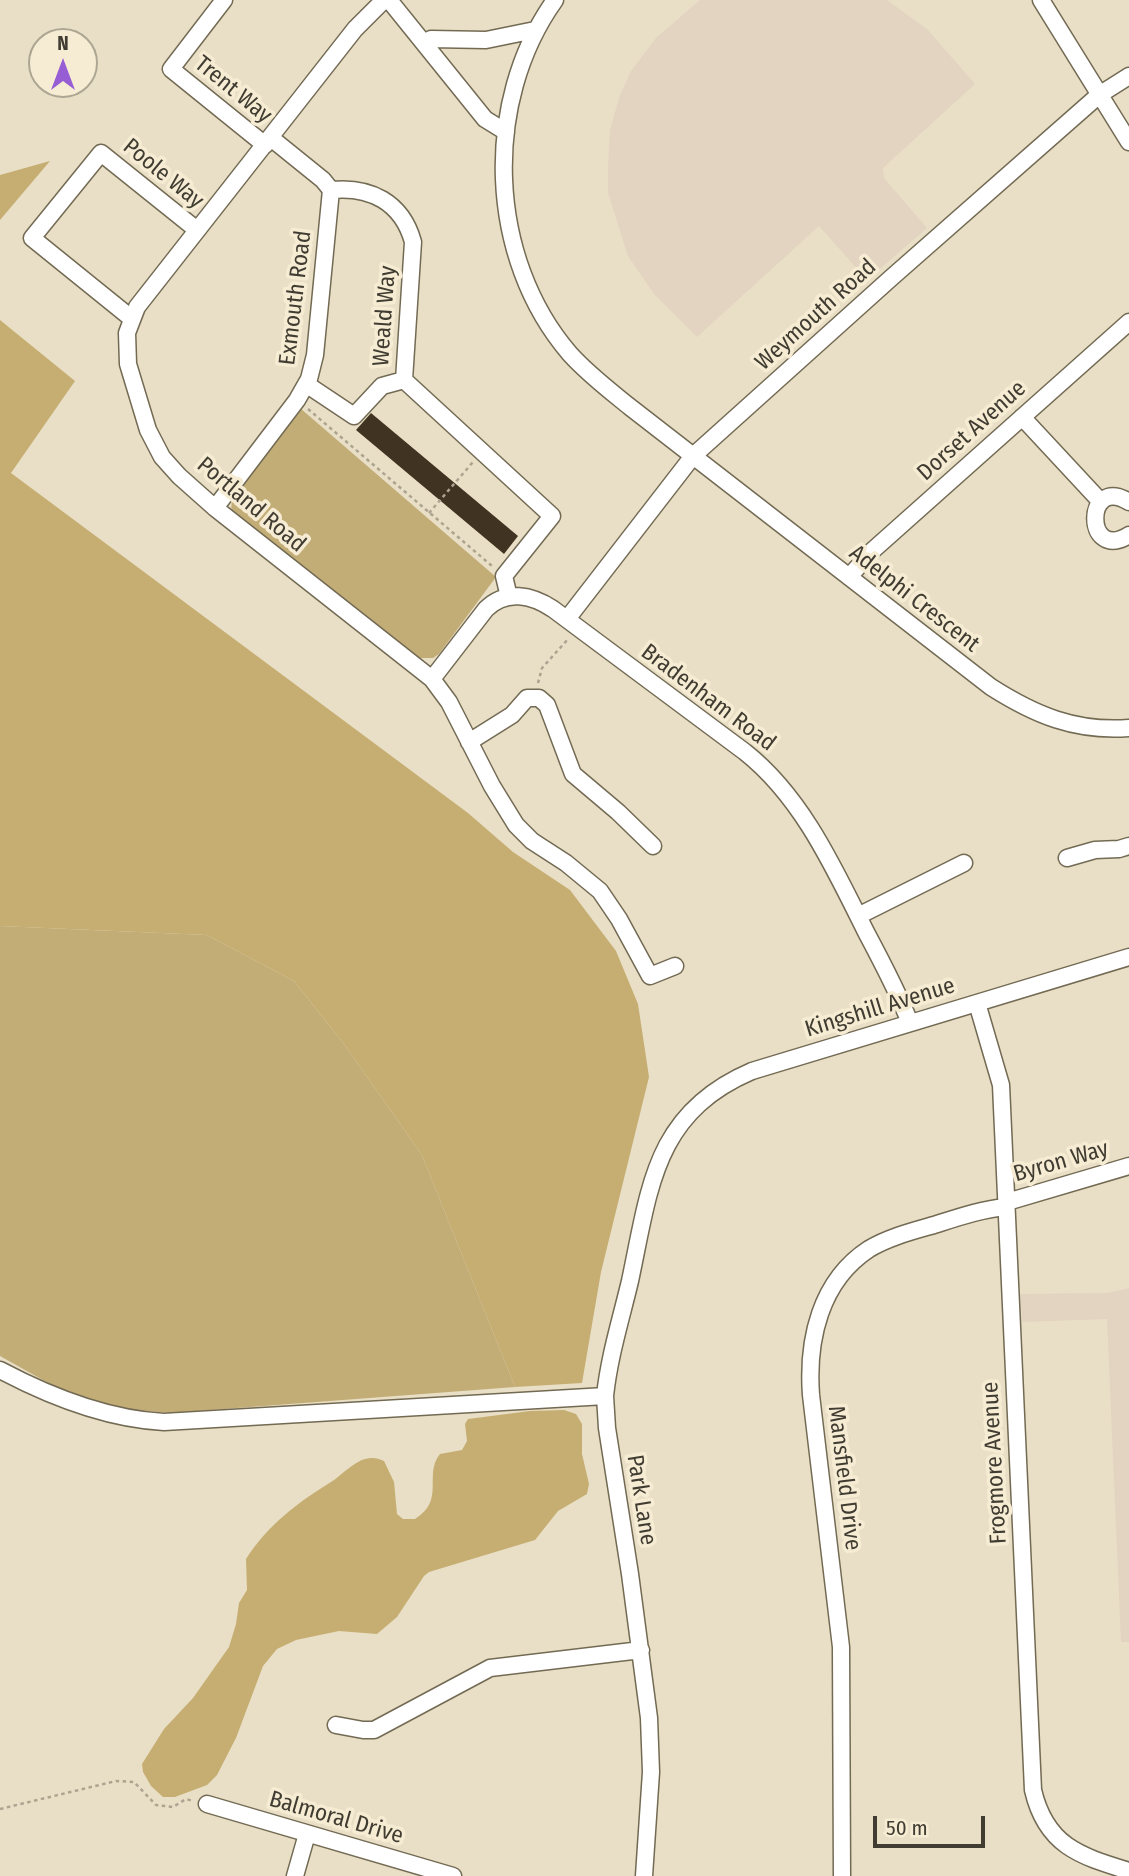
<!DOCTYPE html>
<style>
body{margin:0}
#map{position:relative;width:1129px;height:1876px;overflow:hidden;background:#e9dfc6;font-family:"Fira Sans Condensed",sans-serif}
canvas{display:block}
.north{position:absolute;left:28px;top:28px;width:70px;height:70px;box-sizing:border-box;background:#f6ecd3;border:2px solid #ada693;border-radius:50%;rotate:0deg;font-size:19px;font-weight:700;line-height:28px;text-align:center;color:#403c32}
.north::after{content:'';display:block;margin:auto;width:24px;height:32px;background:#975dd5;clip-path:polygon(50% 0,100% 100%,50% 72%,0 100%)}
.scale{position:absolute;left:873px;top:1816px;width:112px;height:32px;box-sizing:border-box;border:4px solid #403c32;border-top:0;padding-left:9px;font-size:21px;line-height:24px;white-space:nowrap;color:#403c32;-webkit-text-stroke:5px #f6ecd3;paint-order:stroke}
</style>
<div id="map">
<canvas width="1129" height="1876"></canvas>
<div class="north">N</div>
<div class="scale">50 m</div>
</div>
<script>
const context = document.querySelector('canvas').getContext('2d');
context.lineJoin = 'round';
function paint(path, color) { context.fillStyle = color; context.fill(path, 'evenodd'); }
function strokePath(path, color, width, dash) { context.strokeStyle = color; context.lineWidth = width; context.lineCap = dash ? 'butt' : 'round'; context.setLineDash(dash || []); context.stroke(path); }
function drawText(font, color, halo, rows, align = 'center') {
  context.font = font + ' "Fira Sans Condensed",sans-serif'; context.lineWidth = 7; context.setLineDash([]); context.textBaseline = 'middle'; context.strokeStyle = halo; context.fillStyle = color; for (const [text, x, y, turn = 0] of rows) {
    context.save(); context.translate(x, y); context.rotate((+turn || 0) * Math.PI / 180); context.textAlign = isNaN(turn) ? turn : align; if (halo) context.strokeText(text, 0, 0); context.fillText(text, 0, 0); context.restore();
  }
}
const education = new Path2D(`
 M700,0h187l41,30 47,54 -92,84 1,10 43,50 -60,52 -48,-54 -122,111 -43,-43 -26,-38 -20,-63v-25l2,-38 10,-35 11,-24 25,-33z
 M1129,1288v354h-8l-14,-323 -85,3 -2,-28 88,-1z`);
const green = new Path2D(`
 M300,408l196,169 -57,77 -6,4h-16l-186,-145 1,-16z
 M0,926l207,9 87,46 50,63 78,111 93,232 -344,26 -59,-5 -53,-19 -59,-33z`);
const forest = new Path2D(`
 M50,161l-50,59v-45z
 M0,320l75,61 -64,92 457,340 45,39 57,38 46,61 22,53 11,73 -48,195 -19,111 -67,4 -93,-232 -78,-111 -50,-63 -87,-46 -207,-9z
 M564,1410l12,4 6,10v30l7,30 -2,10 -29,17 -23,29 -106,32 -5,4 -27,41 -20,17 -38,-3 -43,9 -19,9 -14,17 -27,72 -19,37 -10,10 -32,12h-12l-12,-11 -8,-14 -1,-8 22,-35 29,-31 36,-51 7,-23 3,-21 8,-13 -1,-31c22,-34 51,-56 85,-77 16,-10 31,-32 53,-21l10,21 3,32 6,5h12c31,-19 8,-44 25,-65l22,-4 5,-9 -2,-17 3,-5 62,-8z`);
const building = new Path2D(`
 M371,413l147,123 -14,18 -148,-124z`);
const path = new Path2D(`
 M308,409l184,157
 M429,513l44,-51
 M538,683l4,-15 27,-30
 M0,1809l116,-28 18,1 22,23 17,2 13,-8 7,2`);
const minor = new Path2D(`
 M224,0l-53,69 94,76
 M384,0l-29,29 -218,278 -10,26 1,31 20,66 14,27 17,19 36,32 217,171 17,23 43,84 24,39 16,16 34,22 34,28 19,28 31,57 25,-10
 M389,0l96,119 21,13
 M555,0c-73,102 -68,258 15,354 18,20 39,36 60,53l361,280c44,28 84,45 138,41
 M1041,0l88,142
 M424,43l7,-4 55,1 49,-10
 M271,138l52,42 8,10c39,-4 71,12 82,52l-9,138 148,136 -48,60 5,21
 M131,318l-99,-80 69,-85 96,77
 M306,384l48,32 28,-30 22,-6
 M1022,417l79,85
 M1129,502c-45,-28 -45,61 0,33
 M215,508l82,-108 12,-21 6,-24 16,-165
 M849,577l23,-26 257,-229
 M567,619l126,-163 198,-178 208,-183 30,-19
 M432,679l54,-70c20,-20 46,-14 67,0l192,143c57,45 89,116 121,180 16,30 32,60 44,91
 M469,742l43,-27 15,-17h12l8,7 26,69 45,38 35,34
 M1067,858l28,-8 24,-1 10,-3
 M858,916l106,-53
 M977,1003l24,82 32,705c13,56 47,66 96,81
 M1007,1202l122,-36
 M0,1370c51,27 106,49 164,52l441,-26
 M336,1725l27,5h11l116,-62 151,-18
 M207,1804l246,72
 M295,1876l12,-42
 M644,1876l7,-104 -2,-54 -19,-144 -23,-146 -2,-32c4,-39 16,-77 25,-115 20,-94 24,-168 122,-210l377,-114
 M842,1876l-1,-229 -30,-252c-4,-55 9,-114 58,-146 20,-12 44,-18 65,-24 25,-8 48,-16 73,-18`);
const streetNames = [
 ["Trent Way",233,90,39],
 ["Poole Way",163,174,39],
 ["Exmouth Road",296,298,-83],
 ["Weymouth Road",816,315,-42],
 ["Weald Way",385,316,-86],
 ["Dorset Avenue",972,431,-42],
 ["Portland Road",251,505,40],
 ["Adelphi Crescent",914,599,38],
 ["Bradenham Road",708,698,37],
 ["Kingshill Avenue",880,1008,-17],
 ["Byron Way",1061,1162,-16],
 ["Frogmore Avenue",995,1463,-93],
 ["Mansfield Drive",844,1478,83],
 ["Park Lane",641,1500,81],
 ["Balmoral Drive",336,1818,16]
];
paint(education, '#e3d3c1');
paint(green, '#c3ad77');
paint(forest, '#c6ae72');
paint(building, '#403321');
strokePath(minor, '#736a54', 19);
strokePath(path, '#aca491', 2.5, [3.5, 3.5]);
strokePath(minor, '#fff', 16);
drawText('23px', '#403c32', '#f6ecd3', streetNames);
</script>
